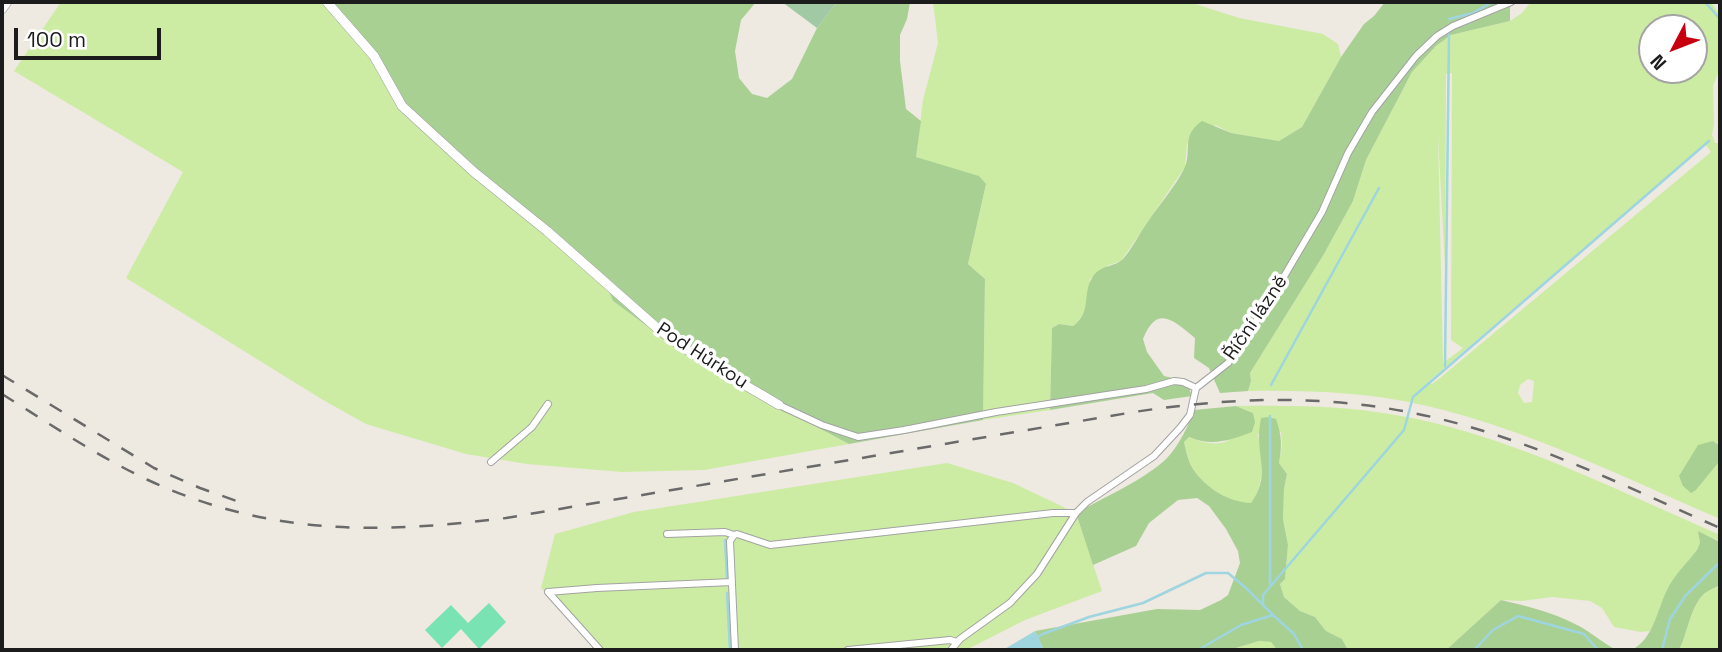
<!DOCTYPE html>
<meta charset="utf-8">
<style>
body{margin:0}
#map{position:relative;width:1722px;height:652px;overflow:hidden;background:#eee9e1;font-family:"Space Grotesk",sans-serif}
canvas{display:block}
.frame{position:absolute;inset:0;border:4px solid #1c1c1c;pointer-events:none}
.north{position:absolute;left:1638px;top:14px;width:70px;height:70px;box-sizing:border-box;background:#fff;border:2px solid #a4a4a4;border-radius:50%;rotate:228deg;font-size:19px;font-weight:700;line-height:28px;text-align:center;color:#1c1c1c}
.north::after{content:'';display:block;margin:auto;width:24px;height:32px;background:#c8000d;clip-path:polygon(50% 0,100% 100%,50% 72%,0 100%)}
.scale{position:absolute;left:14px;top:28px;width:147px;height:32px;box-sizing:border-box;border:4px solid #1c1c1c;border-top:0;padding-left:9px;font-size:21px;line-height:24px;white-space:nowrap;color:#1c1c1c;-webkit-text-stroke:5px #fff;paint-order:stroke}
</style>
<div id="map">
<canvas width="1722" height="652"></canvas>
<div class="frame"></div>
<div class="north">N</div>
<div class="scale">100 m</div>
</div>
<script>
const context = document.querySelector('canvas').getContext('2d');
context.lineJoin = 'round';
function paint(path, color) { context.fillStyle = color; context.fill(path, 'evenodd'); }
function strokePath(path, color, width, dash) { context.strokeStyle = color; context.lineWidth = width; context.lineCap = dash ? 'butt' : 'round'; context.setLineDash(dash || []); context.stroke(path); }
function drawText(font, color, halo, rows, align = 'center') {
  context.font = font + ' "Space Grotesk",sans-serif'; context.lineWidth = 7; context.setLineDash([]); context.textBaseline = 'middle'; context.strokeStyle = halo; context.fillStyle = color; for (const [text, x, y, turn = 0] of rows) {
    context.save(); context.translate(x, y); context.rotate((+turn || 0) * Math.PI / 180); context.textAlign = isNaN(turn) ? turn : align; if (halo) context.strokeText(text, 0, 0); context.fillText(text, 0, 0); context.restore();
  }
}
const grass = new Path2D(`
 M61,2h262l49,55 235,230 6,14 46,34 81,52 109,57 -145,26 -82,2 -95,-8 -61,-10 -100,-30 -43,-24 -197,-122 57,-106 -169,-101z
 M933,2h256l50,16 84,16 15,10 3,13 -39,70 -23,14 -48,-8 -16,-8 -28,19 -2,23 -64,94 -12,4 -19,14c-2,17 -2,37 -17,47l-14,-2 -7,4 -2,82 -67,10 2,-141 -17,-15 18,-80 -70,-27 7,-57 15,-57z
 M1531,2h180l9,13v53l-7,18 1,38 -2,11 3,8h5v303l-7,-5 -17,49 24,-32v61c-97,-42 -193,-90 -297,-114 -57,-13 -117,-15 -175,-14l3,-10 -1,-8 74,-119 29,-53 13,-41 46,-88 24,-26 15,-11 59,-14 12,-8zM1652,28h42v42h-42zM1452,73l-1,267 12,8 -20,15 -5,-229 7,134 1,-194zM1705,144l6,8 -271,226 -8,6 -4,-2zM1528,379l6,2 -2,21 -8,1 -6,-10 2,-8z
 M1236,406c61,-1 121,0 181,13 106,23 204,73 303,116v6l-21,-9 1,12 -3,6 -29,38 -14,36 -4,7 -9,1 -27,-5 -12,-19 -12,-7 -38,-4 -30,4 -21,-1 -55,50h-98l-6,-11 -16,-8 -11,-14 -15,-6 -16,-14 -4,-13 5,-5 3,-34 -5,-26 1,-30 3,-15 -8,-11 3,-17 -1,-14 -23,2c4,25 8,48 -7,70 -23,-2 -45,-16 -58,-35 -5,-8 -7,-18 -9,-27l5,-5c11,5 29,10 40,3 7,-4 18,-20 24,-27z
 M947,463l66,20 63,30 26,78 -77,29 -59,30h-366l-19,-22 -40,-40 14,-54 79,-22z
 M1720,585v65h-41c9,-17 11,-44 26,-57 4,-3 11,-6 15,-8z
 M1259,641l12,1 6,8h-48z`);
const forest = new Path2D(`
 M323,2h433l-15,18 -6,31 4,27 13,16 15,4 25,-19 25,-51 20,-26h73l-3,17 -7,16v26l6,48 15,12 -5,36 63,19 7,8 -18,80 17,15 -2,141 -134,24 -108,-57 -82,-52 -46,-34 -6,-14 -200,-173 -35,-57z
 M1385,2h125v19l-59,14 -15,11 -24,26 -46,88 -13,41 -29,53 -74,119 1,8 -3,10 -28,2 -11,-25 -15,-10 1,-20c-22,-18 -38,-34 -52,1l4,13 17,24 22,5 6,15 -28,4 -11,-7 -103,17 2,-82 7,-4 14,2c19,-13 9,-32 19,-48 8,-14 22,-10 31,-19 9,-10 16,-25 24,-36 11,-17 28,-36 37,-54 9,-18 -4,-33 18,-48l29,12 48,8 23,-14 39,-70 23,-33 10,-8z
 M1236,406l17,7 2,9 -3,10c-22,8 -40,15 -63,5l-5,5c2,9 4,19 9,27 13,19 35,33 58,34 18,-25 8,-40 8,-67 0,-6 1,-12 2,-18l7,-1 8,2c6,16 6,28 3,44l8,11 -3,15 -1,30 5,26 -3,34 -5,5 4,13 16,14 15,6 11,14 16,8 6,11h-71l-6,-8 -12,-1 -30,9h-185l-9,-19 122,-22 43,1 21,-10 7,-5 12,-32 -2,-12 -12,-22 -17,-23 -12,-8 -19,2 -29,23 -13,23 -43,19 -17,-52c27,-15 70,-34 91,-55 12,-13 21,-31 27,-48z
 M1713,441l7,5v12l-2,5 -22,27 -5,3 -8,-7 -4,-10 19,-31z
 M1698,531l22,11v43c-4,2 -11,5 -15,8 -15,13 -17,40 -26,57h-47c22,-12 25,-40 35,-60 7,-15 20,-27 30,-40l3,-7z
 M1501,600c25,6 51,12 74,24 15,7 27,19 42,26h-171z`);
const cemetery = new Path2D(`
 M782,2h55l-20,26z`);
const pitch = new Path2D(`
 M489,603l17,19 -27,27 -18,-20 -19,19 -17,-18 26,-25 17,18z`);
const water = new Path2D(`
 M1035,631l9,19h-41z`);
const stream = new Path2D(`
 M1705,2l15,17
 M1449,19l24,-6 19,-11
 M1445,366l4,-332
 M1271,385l108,-197
 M1270,416v169
 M725,540l2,37
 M727,593l3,57
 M1263,604v-9l141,-165 9,-33 296,-256
 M1036,638l7,-4 46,-17 54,-14 63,-30h22l19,16 26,26
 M1198,650l43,-25 32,-10 21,19 9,16
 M1474,650l19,-20 25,-14 66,18 14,16
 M1662,650l8,-31 16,-24 34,-33`);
const pedestrian = new Path2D(`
 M779,405l43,20 36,12 46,-7 92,-18 150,-23 28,-8 9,1 13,6
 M491,462l41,-35 16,-23
 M667,534l58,-2 9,3
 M548,592l49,-4 135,-6
 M548,592l52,58
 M735,650l-5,-109 4,-6 3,-1 33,11 283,-32h23
 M848,650l102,-10 7,2
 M951,650l9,-11 50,-36 27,-29 39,-61 11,-11 67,-46 26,-28 10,-13 6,-27 32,-25 12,-18 26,-38 56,-95 26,-59 24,-41 44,-56 21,-20 16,-10 58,-24`);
const minor = new Path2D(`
 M327,2l47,54 28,50 72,66 73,59 110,97c38,30 80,52 122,77
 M2,9l5,-7`);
const rail = new Path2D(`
 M2,375l152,93 46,20 45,16
 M2,394c48,30 95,62 146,86 121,56 230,54 358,38l628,-106c126,-19 234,-18 356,21 79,25 155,62 230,95`);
const streetNames = [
 ["Říční lázně",1256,318,-56],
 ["Pod Hůrkou",702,356,33]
];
paint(grass, '#cceca3');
paint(forest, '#a9d093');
paint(cemetery, '#a0c9a4');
paint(pitch, '#79e3b3');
paint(water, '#9ed5df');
strokePath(stream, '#9ed5df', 2.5);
strokePath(pedestrian, '#a3a3a3', 8);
strokePath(minor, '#a3a3a3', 10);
strokePath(pedestrian, '#fff', 6);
strokePath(minor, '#fff', 9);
strokePath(rail, '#6a6a6a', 2.5, [14, 14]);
drawText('19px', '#1c1c1c', '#fff', streetNames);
</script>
